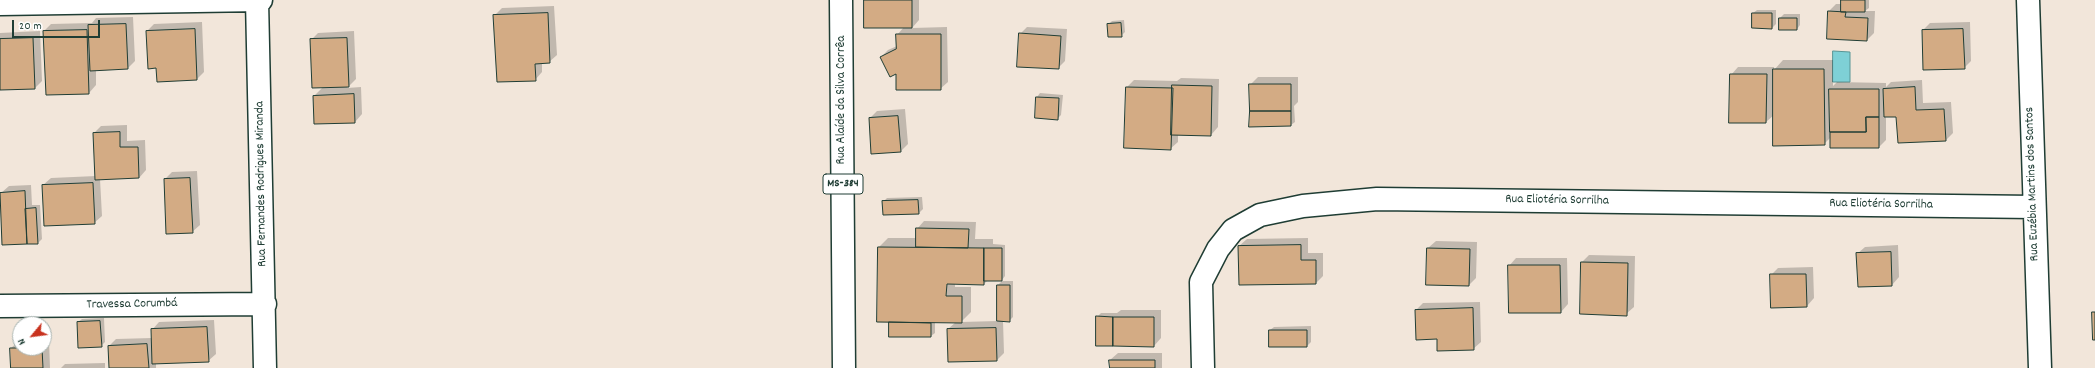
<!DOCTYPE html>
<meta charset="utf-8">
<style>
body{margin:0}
#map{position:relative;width:2095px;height:368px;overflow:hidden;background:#f2e6da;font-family:Dekko,sans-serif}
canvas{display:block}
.north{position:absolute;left:12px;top:316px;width:40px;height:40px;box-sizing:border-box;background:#fff;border:1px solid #a5b1ae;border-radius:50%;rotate:241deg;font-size:11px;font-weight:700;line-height:16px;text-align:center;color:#1f3d34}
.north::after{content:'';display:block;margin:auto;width:14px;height:18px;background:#c8321e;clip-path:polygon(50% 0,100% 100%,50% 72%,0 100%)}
.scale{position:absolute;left:12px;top:20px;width:88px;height:18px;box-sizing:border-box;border:2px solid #1f3d34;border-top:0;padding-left:5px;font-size:12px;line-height:14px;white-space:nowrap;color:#1f3d34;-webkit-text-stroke:3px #fff;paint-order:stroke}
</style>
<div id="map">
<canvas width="2095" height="368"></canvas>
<div class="north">N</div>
<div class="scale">20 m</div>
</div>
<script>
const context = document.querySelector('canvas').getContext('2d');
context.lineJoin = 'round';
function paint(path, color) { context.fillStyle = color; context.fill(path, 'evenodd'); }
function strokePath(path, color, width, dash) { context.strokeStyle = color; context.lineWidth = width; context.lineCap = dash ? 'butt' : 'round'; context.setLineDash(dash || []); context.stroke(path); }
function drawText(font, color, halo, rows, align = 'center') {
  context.font = font + ' Dekko,sans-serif'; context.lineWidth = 4; context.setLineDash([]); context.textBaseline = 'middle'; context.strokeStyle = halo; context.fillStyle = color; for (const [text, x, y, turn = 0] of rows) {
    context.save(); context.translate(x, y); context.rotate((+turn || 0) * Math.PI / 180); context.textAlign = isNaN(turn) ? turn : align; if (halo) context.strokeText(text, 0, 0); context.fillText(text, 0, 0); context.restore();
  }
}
const water = new Path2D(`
 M1833,51l17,1v30h-17z`);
const shadow = new Path2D(`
 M865,0h54v20l-7,8 35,-1 1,55 -8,7 -43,-16 -16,-16 7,-7 9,-4v-11l7,-8z
 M1842,0h27v8l-4,3h10l-1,22 -7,7 -38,-29 7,-7h6z
 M554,6l3,49 -8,7h-7v10l-7,8 -41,-64 8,-8z
 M1757,10h19v14l-4,4 -19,-15z
 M1784,14h16v11l-3,4 -17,-11z
 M133,17l2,44 -7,7 -32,1v16l-7,8 -42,1 -3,-63 7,-7 41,-1 4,-5z
 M1124,20l1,12 -4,4 -13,-11 4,-4z
 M202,22l2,50 -7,7 -40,-12 -10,-36 7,-7z
 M1970,22l1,39 -7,7 -41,-38 7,-7z
 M1027,27l40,2 -2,32 -7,7 -38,-34z
 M40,31l2,50 -7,7 -35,1v-56z
 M354,31l2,48 -9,9 14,-1 1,27 -7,8 -40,1 -1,-27 9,-9 -12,-47 7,-7z
 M1783,60h50v26l4,-4 49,1v4l5,-5 31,-2 1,23 28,-1 2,31 -7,7 -49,-24h-11v24l-7,7 -49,-9 -6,6 -50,-29 -8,7 -35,-47 7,-8h36v3z
 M1258,77h40v25l-4,4 1,16 -4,3 -41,1v-41z
 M1181,78l38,1 -1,48 -7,8 -33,-1v8l-8,7 -43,-62 7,-7 43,1z
 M1040,93l23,2 -2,20 -4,4 -20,-22z
 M905,109l3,35 -8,8 -30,-34 7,-7z
 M127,125v16l18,-1 1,30 -7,8 -39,1 2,37 -8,7 -51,-38 8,-7 45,-2 -2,-43 7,-7z
 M197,171l3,54 -8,7 -27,-53 7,-7z
 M31,185l1,20h8l2,34 -4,4 -37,-50 8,-7z
 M922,197l1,12 -4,4 -36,-11 4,-4z
 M924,221l52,1 -1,17h18v5l12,1v31l-3,4h-14l-4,4 -29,-1v4h16v25l-10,10 37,-1v-36l4,-4h11v36l-4,4h-6l1,32 -7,7 -48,1 -1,-32 8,-7 -21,-1v12l-4,3 -41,-15 -11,-74 9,-9h29v-9z
 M1308,238v15h15v23l-7,7 -77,-37 8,-7z
 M1436,241l41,1 -1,36 -7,7 -41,-37z
 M1898,245l1,32 -7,8 -35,-31 8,-7z
 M1589,255l46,1 -1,51 -8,7 -44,-52z
 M1516,258h51l1,46 -7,8 -52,-46z
 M1813,267l1,31 -7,8 -36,-31 7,-7z
 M1480,302l1,40 -8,7 -35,-11 -22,-28 7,-7z
 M1121,310h40v28l-7,8 -57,-29 4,-4h16z
 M104,318l1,24 -4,4 -23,-24 4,-3z
 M214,320l2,34 -8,7 -52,2v5h-46l-1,-22 7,-7 36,-1v-8l7,-8z
 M1311,326v16l-4,4 -37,-16 4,-3z
 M44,340h5l1,28h-38l-1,-20 8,-7 1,7h24z
 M1118,353h44v15h-51l-1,-8z
 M105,363v5h-44l4,-4z`);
const building = new Path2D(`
 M864,0h48v28h-48z
 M1841,0h24v12h-24z
 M1828,11l18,1 -1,5 23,1 -1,23 -40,-2z
 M548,13l2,50 -15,1 1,17 -39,1 -4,-67z
 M1752,13h20v16l-20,-1z
 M1779,18h18v12h-18z
 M1121,23l1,14h-14l-1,-13z
 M126,24l2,45 -38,2 -2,-46z
 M195,29l2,51 -40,2 -1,-14 -8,1 -2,-38z
 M1963,29l2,40 -42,1 -1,-40z
 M87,30l2,64 -43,1 -3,-64z
 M1019,33l42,3 -2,33 -42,-2z
 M896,34h45v56h-45v-16l-6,3 -10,-20 16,-8z
 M33,38l2,51 -35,1v-51z
 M347,38l2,49 -37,1 -2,-49z
 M1773,69h51l1,76 -52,1z
 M1730,74h37l-1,49h-37z
 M1249,84h42v27h-41z
 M1172,85l40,1 -1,50 -40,-1z
 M1126,87l47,1 -2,62 -47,-2z
 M1915,87l1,23 28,-1 2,32 -48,2 -2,-26h-12l-1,-28z
 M1829,89h50v28h-13v15h-36z
 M354,94l1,29 -41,1 -1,-28z
 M1036,97l23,1 -1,22 -23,-2z
 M1250,111h41v15l-42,1z
 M898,116l3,36 -30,2 -2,-36z
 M1866,117h13v31h-49v-16h36z
 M120,132v15h18l1,31 -44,2 -2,-47z
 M190,178l3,55 -27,1 -2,-55z
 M93,183l2,41 -51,2 -2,-41z
 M25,191l2,53 -25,1 -2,-52z
 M918,200l1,14 -36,1 -1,-14z
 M36,208l2,36h-11l-2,-35z
 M916,228l53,1 -1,19 -52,-1z
 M1301,245v15h15v24l-77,1 -1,-39z
 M878,247l106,1v37l-37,-1 -1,12h16v27l-85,-1z
 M984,248h18v33h-18z
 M1427,248l43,1 -1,37 -43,-1z
 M1891,252l1,34 -34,1 -2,-34z
 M1581,262l47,1 -1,53 -47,-2z
 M1508,265h52l1,48h-52z
 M1770,274h36l1,33 -36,1z
 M997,285h13v37l-13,-1z
 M1473,308l1,42 -37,1v-12l-21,1 -1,-30z
 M2092,312h3v28h-2z
 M1096,316l17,1v29h-17z
 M1113,317h41v30l-41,-1z
 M100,321l2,26 -24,1 -1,-26z
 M889,322l42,1v14h-42z
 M207,327l2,35 -57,2 -1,-35z
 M996,328l1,33 -49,1 -1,-33z
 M1269,330h38v17h-38z
 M147,344l2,24h-40l-1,-22z
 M10,348h32l1,20h-32z
 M1109,360h46v8h-45z`);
const street = new Path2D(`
 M257,0l8,368
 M2028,0l12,368
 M0,4l261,-4
 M0,306l265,-2
 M1203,368l-2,-86 17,-33 15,-19 27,-15 43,-9 74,-7 657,8`);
const primary = new Path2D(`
 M841,0l3,368`);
const shields = [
 [843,184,40]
];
const shieldNames = [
 ["MS-384",843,184]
];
const streetNames = [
 ["Rua Alaíde da Silva Corrêa",842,100,-90],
 ["Rua Fernandes Rodrigues Miranda",262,184,-91],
 ["Rua Euzébia Martins dos Santos",2033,184,-92],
 ["Rua Eliotéria Sorrilha",1557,201,1],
 ["Rua Eliotéria Sorrilha",1881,205,1],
 ["Travessa Corumbá",132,305,-1]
];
paint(water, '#7ed0d6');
strokePath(water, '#589595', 1);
paint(shadow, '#0003');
paint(building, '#d3ab84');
strokePath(building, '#1f3d34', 1);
strokePath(street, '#1f3d34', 25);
strokePath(primary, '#1f3d34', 25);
strokePath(street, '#fff', 22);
strokePath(primary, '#fff', 22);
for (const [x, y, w] of shields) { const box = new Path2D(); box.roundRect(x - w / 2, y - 10, w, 20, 3); context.fillStyle = '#fff'; context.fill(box); strokePath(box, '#1f3d34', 1); }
drawText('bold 12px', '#1f3d34', null, shieldNames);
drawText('13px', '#1f3d34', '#fff', streetNames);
</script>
